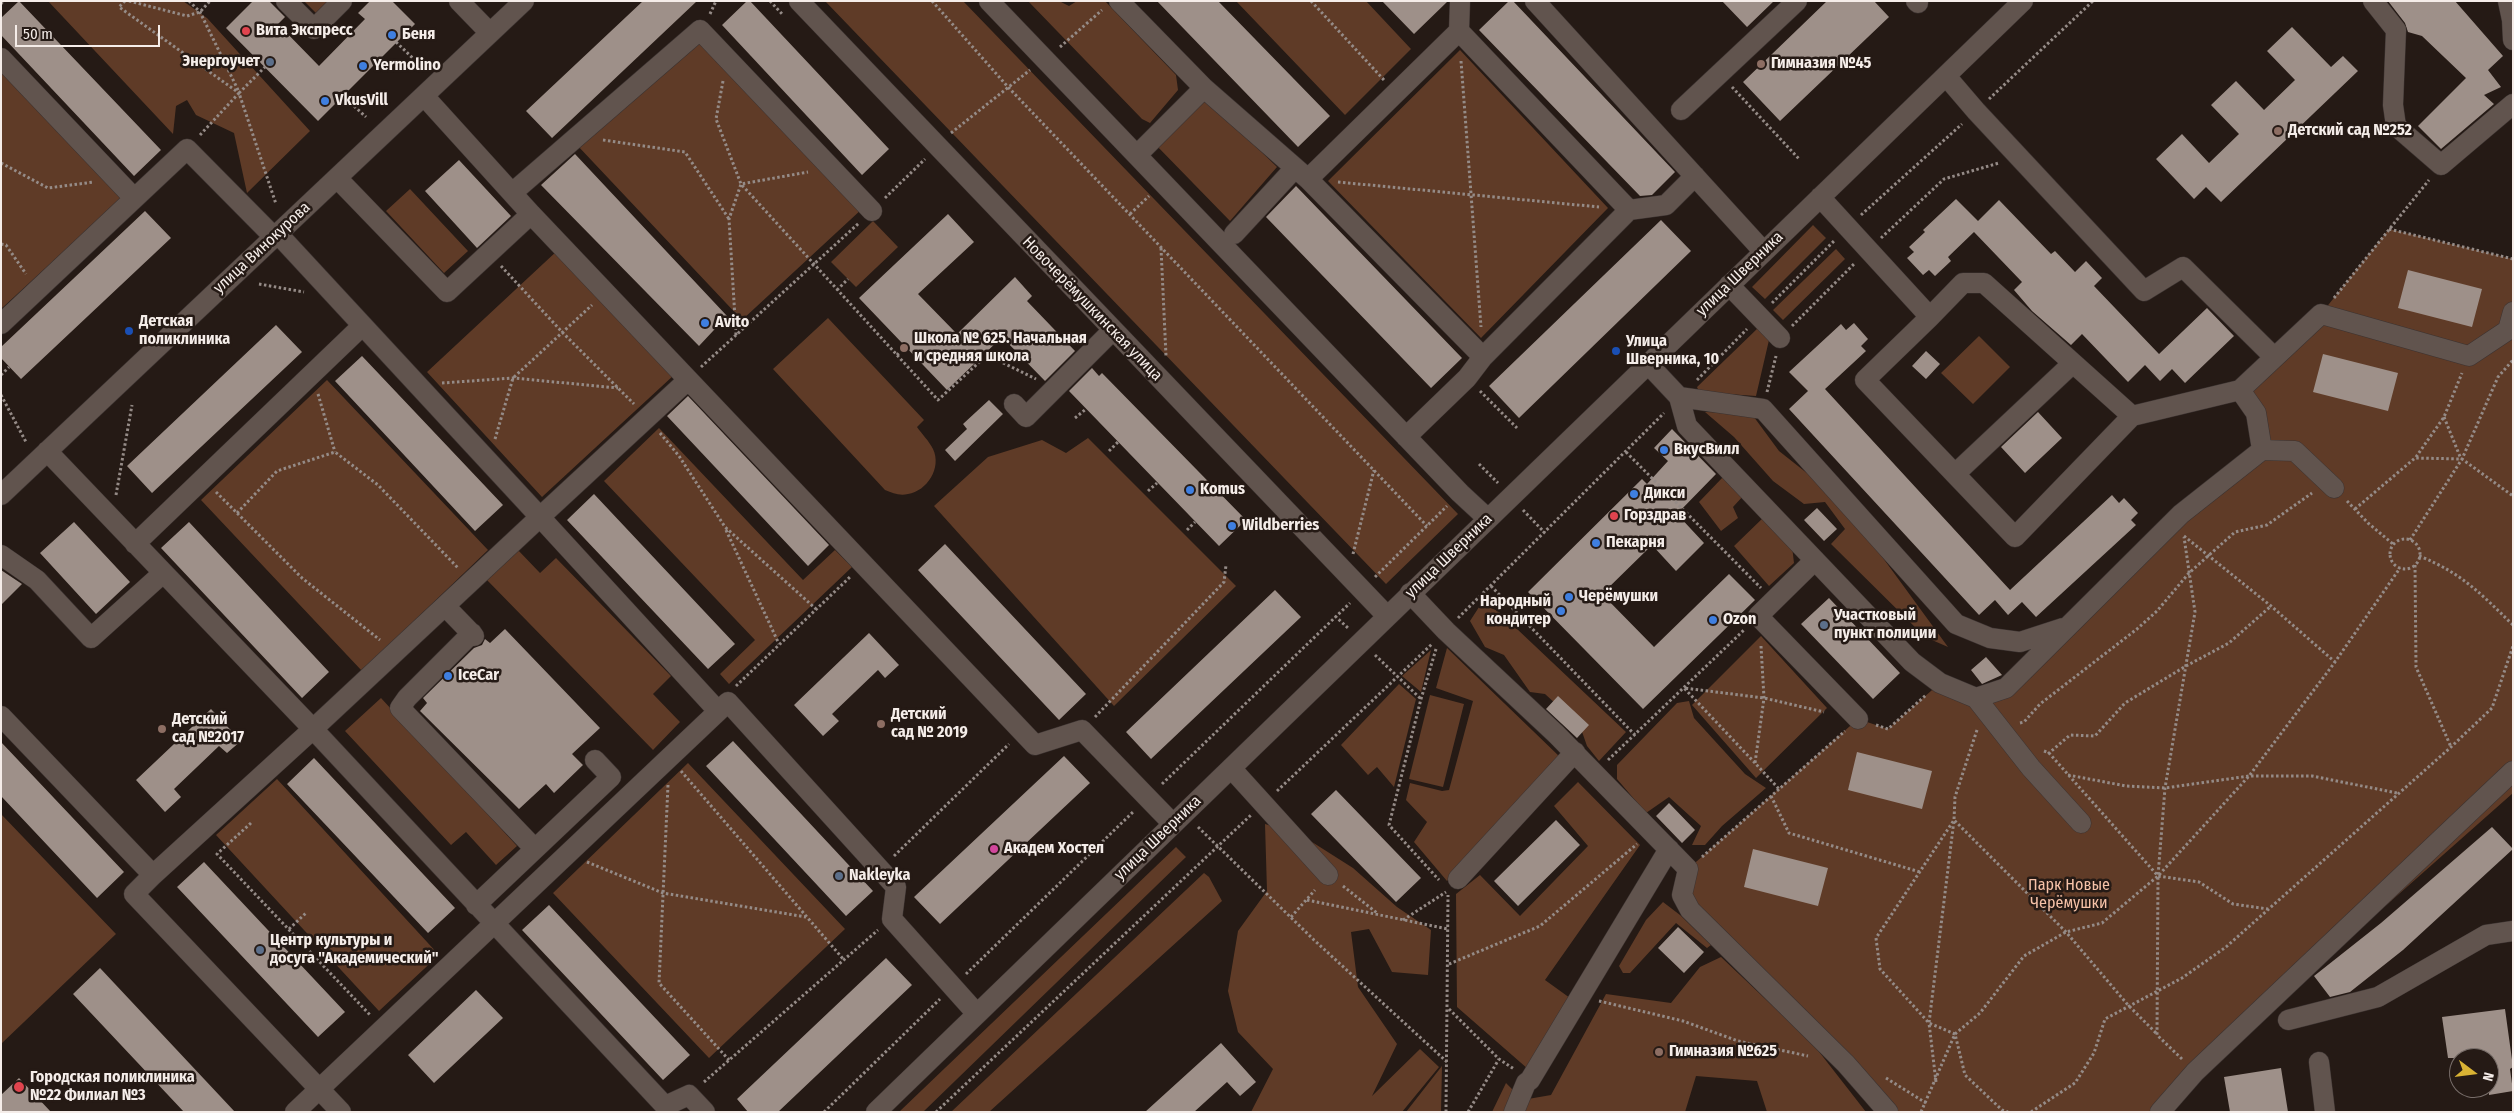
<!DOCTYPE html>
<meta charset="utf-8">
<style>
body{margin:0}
#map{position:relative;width:2514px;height:1113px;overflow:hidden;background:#251a15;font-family:"Fira Sans Condensed",sans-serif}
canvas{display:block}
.frame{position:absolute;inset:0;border:2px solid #f5ede9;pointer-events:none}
.north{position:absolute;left:2449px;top:1048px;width:50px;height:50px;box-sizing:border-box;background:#251a15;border:1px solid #786e6a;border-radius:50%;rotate:105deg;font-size:14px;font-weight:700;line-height:20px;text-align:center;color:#f5ede9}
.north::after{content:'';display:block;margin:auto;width:18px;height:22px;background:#d9b334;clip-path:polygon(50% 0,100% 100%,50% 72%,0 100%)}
.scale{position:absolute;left:15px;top:25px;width:145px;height:22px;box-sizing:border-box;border:2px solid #f5ede9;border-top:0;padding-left:6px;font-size:15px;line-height:18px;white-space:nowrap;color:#f5ede9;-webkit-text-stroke:4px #251a15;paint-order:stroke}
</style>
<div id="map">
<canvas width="2514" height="1113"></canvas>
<div class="frame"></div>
<div class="north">N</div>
<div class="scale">50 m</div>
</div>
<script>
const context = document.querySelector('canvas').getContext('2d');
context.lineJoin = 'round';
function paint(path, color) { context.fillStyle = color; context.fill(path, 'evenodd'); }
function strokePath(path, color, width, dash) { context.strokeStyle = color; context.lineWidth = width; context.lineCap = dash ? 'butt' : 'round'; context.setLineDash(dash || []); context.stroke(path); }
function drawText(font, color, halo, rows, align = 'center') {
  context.font = font + ' "Fira Sans Condensed",sans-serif'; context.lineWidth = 5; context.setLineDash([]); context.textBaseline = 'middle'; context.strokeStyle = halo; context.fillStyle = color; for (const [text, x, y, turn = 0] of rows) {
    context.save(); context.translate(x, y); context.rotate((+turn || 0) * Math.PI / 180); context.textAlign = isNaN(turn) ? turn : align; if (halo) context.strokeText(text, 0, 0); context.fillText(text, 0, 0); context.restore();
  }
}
const green = new Path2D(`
 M48,1h135l24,17 103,113 -63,62 -13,-60 -38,-18 -9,-15 -11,6 -3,28z
 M304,1h24l-12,12z
 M825,1h138l495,513 -72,70z
 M1028,1h31l10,5 8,-5h28l71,74 2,15 -28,33 -8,-4z
 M1236,1h130l45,48 -66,66z
 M699,31l164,177 -121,112 -165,-175z
 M1460,50l148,158 -127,130 -153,-157z
 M1,71l123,125 -123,113z
 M1204,96l73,71 -47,54 -75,-77z
 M410,189l58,62 -24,22 -58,-62z
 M873,221l25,26 -42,40 -25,-25z
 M1813,225l13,13 -61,61 -13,-12z
 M2389,229l124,30v534l-297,263 -51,56h-277l-198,-202 -2,-41 170,-150 30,10 52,-46 36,15 30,-10 256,-238 -22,-60 81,-76z
 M1836,249l9,10 -62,61 -10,-10z
 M558,250l116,125 -132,122 -115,-125z
 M828,318l96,102 -7,7c5,7 12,14 16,22 9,19 -6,42 -25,45 -9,2 -15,-1 -23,-4l-112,-121z
 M1758,328l11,12 -13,56 -57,-4 -2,-5z
 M1979,336l31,31 -37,37 -32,-31z
 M327,380l161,170 -126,121 -161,-171z
 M1705,412l46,1 28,38 43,34 53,62 73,100 -23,-10 -94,-93 14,-15 -20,-27 -21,2 -31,-23 -39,-44z
 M659,428l144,152 32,-30 17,17 -123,117 -9,-10 35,-34 -151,-159z
 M1088,438l148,148 -122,120 -180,-200 54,-49 54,-17 24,13z
 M1723,477l21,18 -11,12 5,11 -17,13 -22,-29z
 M1765,516l27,30 2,17 -25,23 -35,-40z
 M517,549l23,24 16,-15 115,118 -18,18 27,28 -27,28 -167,-171z
 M1481,604l17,7 128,121 -27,29 -12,-15 -7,-20 -35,-32 -15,-2 -26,-37 -19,-8 -15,-26z
 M1761,636l66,72 -71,70 -64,-73z
 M1447,648l114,110 -114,123 -33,-39 13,-20 -21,-22 4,-17 32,8 7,-1 24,-89 -37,-13z
 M1431,650l-10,42 -19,-16z
 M1399,684l17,15 -22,88 -17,-20 -9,8 -27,-30z
 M1430,695l34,9 -21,83 -34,-8z
 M381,698l136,148 -21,19 -30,-33 -15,13 -106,-114z
 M1689,701l5,17 51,56 21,14 -44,38 -17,19h-13l9,-19 -32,-29 -23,16 -29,-34v-14l60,-62z
 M688,763l157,166 -136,129 -156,-165z
 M277,779l162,176 -60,56 -163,-176z
 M1578,782l62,63 -95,135 25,18 -42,71 -71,-62 -1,-113 24,-19 40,41 68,-70 -34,-40z
 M1,814l115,120 -115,110z
 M1265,824l36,11 52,33 44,39 34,23 -3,45 -36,-3 -23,-43 -18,3 7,55 39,57 -25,52 48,-47 19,18 -37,45h-151l22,-43 -35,-37 -10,-41 10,-60 29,-40z
 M1176,847l10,10 -263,255h-24z
 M1204,873l5,4 13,24 -233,211h-38z
 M1663,902l17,13 31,30 -4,3 -31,-25 -46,50h-7l-4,-7 27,-46z
 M1721,957l92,87 53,68h-99l-10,-31 -61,-5 -11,36h-160l3,-13 23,-4 55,-101 65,9 29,-36z
 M1442,1066l-1,46h-35z
 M1506,1083l7,7 -8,22h-13z`);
const building = new Path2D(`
 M19,1l142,149 -27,26 -133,-141v-17z
 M253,1h16l16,16 -7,7 41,42 46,-47 -7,-6 12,-12h22l23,23 -97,97 -92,-93z
 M643,1h54l-145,137 -26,-27z
 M747,1h3l139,148 -27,26 -140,-150z
 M1157,1h61l112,115 -32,31z
 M1382,1h66l-34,33z
 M1509,1h4l162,171 -23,23 -12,1 -161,-166z
 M1722,1h52l-27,26z
 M1827,1h47l15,16 -109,104 -37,-39z
 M2388,1h67l48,55 -15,14 13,17 -17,8 10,9 -53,45 -23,-23 48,-48 -44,-42 -14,-4 -3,-9z
 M2292,27l39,40 12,-11 15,15 -137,131 -15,-15 -12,12 -38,-40 26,-25 27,29 30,-29 -28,-29 25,-24 28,29 31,-30 -28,-29z
 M575,154l152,162 -28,30 -158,-161z
 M459,160l52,56 -34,32 -52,-57z
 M1296,186l166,172 -31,30 -165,-171z
 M1956,199l22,22 21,-21 52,54 4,-3 20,21 11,-11 16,17 -8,8 65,68 48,-46 27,28 -49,47 -13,-14 -12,12 -15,-16 -17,17 -46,-48 -11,11 -39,-34 -18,-21 8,-8 -48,-50 -26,25 3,4 -16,15 -6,-6 -6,5 -16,-17 7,-6 -5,-5 16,-15 -2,-2z
 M145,211l26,27 -150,141 -20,-21v-11z
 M948,214l26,28 -56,52 39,40 58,-57 17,19 -5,5 48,50 -30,30 -43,-44 -55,53 -88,-92z
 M1661,220l30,31 -172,167 -30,-32z
 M2408,270l74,19 -10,38 -74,-19z
 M1854,323l14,16 -7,7 5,5 -41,38 185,201 102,-95 7,8 5,-5 14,15 -7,7 5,5 -100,92 -14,-15 -14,13 -13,-15 -16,15 -190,-206 19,-18 -19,-19 52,-48 5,6z
 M276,325l26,27 -150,141 -25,-27z
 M1926,351l14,13 -14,15 -14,-13z
 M2323,354l75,19 -10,38 -75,-19z
 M362,356l141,149 -28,26 -140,-150z
 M1092,368l7,8 3,-3 144,147 -27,26 -150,-155z
 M688,396l141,149 -21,21 -141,-150z
 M989,400l14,14 -48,47 -10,-11 22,-21 -4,-5z
 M2038,412l24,26 -37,35 -24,-26z
 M1672,429l44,45 -39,40 27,29 -28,28 -24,-26 -50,49 52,53 75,-73 26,26 -112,109 -115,-117 114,-113 5,5 21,-23 -14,-13z
 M594,494l141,150 -27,25 -141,-149z
 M1817,508l20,21 -13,12 -20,-21z
 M74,522l56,60 -34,32 -56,-61z
 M189,522l140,150 -27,26 -141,-150z
 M945,544l141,150 -27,26 -141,-150z
 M1,570l21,14 -21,21z
 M1275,590l26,27 -150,142 -25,-27z
 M1829,598l71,75 -27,26 -72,-75z
 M505,629l95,99 -28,26 11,11 -29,28 -8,-9 -27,25 -99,-98 7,-8 -4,-5 51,-50 8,-3 3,-6 5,4z
 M869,633l30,32 -14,13 -7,-8 -46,44 7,7 -16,15 -29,-31z
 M1986,657l16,18 -20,9 -11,-14z
 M1558,696l31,29 -12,13 -31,-29z
 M211,709l30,32 -14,12 -8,-7 -45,43 7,8 -16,15 -29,-32z
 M733,741l140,150 -27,25 -140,-150z
 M1,742l123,130 -27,26 -96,-102z
 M1857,752l75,19 -10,38 -74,-19z
 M1064,756l26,27 -150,141 -26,-27z
 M314,758l141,150 -27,25 -141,-149z
 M1336,790l85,88 -25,24 -85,-88z
 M1669,803l26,27 -13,13 -26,-27z
 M1556,820l24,25 -62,61 -24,-25z
 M2492,827l21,22 -110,101 -53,42 -20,5 -16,-21 67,-53z
 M1753,849l75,19 -10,38 -74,-19z
 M204,862l141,150 -27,25 -141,-150z
 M549,905l141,150 -27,25 -141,-150z
 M1678,927l26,25 -20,21 -26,-25z
 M886,958l26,27 -134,127h-30l-11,-13z
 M100,968l135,144h-51l-111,-118z
 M476,990l27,28 -69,65 -26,-28z
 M2505,1009l8,58 -3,2 3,22 -24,4v-37h-41l-6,-41z
 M1221,1043l35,39 -16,14 -13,-14 -33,30h-49z
 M2281,1068l7,44h-58l-6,-35z
 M19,1078l32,34h-50v-17z`);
const path = new Path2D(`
 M125,1l-6,6 120,86
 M129,1l58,15 13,-4 10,-11
 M189,1l11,11 39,80
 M770,1l13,14
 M932,1l76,86 419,439
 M1311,1l73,79
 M1,4l2,-3
 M710,14l6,-13
 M396,42l24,23
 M1060,47l42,-37
 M1461,61l20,266
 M723,81l-7,38 25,65 197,216 49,-45 49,24
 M1732,87l68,73
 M239,93l26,-26
 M343,96l23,21
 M1989,99l104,-98
 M951,133l79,-63
 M200,135l39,-42 37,111
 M603,140l82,12 44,67
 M1,163l47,25 46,-6
 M1338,182l261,25
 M885,198l40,-39
 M1130,214l19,-18
 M1861,215l101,-91
 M2389,229l124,30
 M1881,238l63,-59 55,-16
 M1,244l5,1 20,29
 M1161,248l5,108
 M501,266l62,67 71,71
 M259,284l45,8
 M837,290l11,-11
 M2334,298l95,-118
 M1772,303l63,-63
 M1792,326l63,-63
 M736,335l-7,-116 12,-35 67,-12
 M897,355l8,-9
 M701,367l158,-144
 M1,375l8,-8
 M1697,380l50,-51
 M442,383l71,-5 105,10
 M1480,391l37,37
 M1767,392l9,-36
 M318,394l17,58
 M1,395l25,47
 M2444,417l17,42
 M1075,418l11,-9
 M660,433l19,23 46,71 91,82
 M495,439l18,-61 79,-73
 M1109,451l9,-9
 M1626,452l135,136
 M2416,457l28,-40 18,-44
 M1479,464l19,19
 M1148,491l9,-8
 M216,492l86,86 78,62
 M116,495l16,-90
 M2347,501l21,22 25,21
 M2355,509l60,-51 47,1 51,37
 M1523,510l22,23
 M237,513l40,-42 58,-19 43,33 81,84
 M726,530l53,114
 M1187,530l8,-8
 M2184,536l87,70 64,56
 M2390 554a15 15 0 1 1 30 0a15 15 0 1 1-30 0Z
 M2410,540l52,-81 36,-82 15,-17
 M1353,554l21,-84
 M2419,556c43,17 62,38 94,69
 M2415,565l1,102 35,80
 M1375,577l72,-71
 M1491,586l144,149
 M1335,616l13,12
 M1458,618l206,-205
 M1761,646l3,52 -9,65 24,26
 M1436,649l-15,50 -32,126 50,55
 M1375,655l46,44
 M736,686l114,-109
 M1095,717l129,-135 2,-17
 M2020,723l4,-1 16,-18 97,-75 20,-18 32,-38 46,-41 32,-7 45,-32
 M1876,725l12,4 38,-34
 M1977,730l-22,67 -1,23 -78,118 4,31 49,54 26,11 10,41 37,35 6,2
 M2044,751l5,2 109,123 41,6 34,22 35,5
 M2048,754l22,-19 25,1 30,-33 61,-37 43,-23 42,-37
 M1608,760l136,-130
 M1755,763l-71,-75 80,10 60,14
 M681,771l163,189
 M2068,775l58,11 39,2 84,-12h63l85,17
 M1162,784l188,-181
 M668,785l-9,198 70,77
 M1277,791l155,-147
 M1771,796l18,37 131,39
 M251,823l-34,31 154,162
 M1198,827l116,113 133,122
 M894,856l115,-112
 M1702,857l143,-126
 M587,862l76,31 143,24
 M1343,886l34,27
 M1307,900l141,29
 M1291,917l24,-27
 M1403,920l43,-28
 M289,929l18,-17
 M1449,964l91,-38 97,-82
 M966,974l168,-163
 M1599,1001l84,20 55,20 70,15
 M1449,1009l50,50 15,10
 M2182,1059l-25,-24 1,-159 7,-88 30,-176 -11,-75
 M1886,1078l40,25
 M704,1082l174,-152
 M1936,1082l-7,-59 25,-203 112,112 62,73 29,29
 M824,1112l116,-113
 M936,1112l315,-297
 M1446,1112l2,-217
 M1468,1112l31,-53
 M1921,1112l34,-78 25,-21 44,-57 42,-24 36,-9 56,-47 91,-100 86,-114 65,-94
 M2031,1112l44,-29 19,-30 11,-34 77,-41 44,-31 225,-200 41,-39 21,-62`);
const minor = new Path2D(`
 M286,1l28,28 28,-28
 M459,1l31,32
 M799,1l588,615
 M989,1l471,492 27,25
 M1119,1l85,87 -67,67
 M1535,1l229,251
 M1916,1l2,2
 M2373,1l23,29 -3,75 3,21 45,39 72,-61
 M2508,1l4,19 1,20
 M1459,31l1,-30
 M1,58l133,140
 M1946,76l30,35 168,180 39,-24 91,90
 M1204,88l104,91 175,178 146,-147 -170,-179 -151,148
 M424,96l107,118 504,531 47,-15 91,94
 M1681,110l116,-109
 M337,178l110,114 84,-78
 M512,193l188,-163 172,181
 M1820,197l110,120 -65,63 150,157 117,-121 108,-26 81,-76 148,42 39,-26 5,-18
 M1629,210l37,-5 29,-29
 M1234,234l61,-66
 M1729,285l51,53
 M1930,317l33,-34h21l148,133
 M1,324l186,-175 87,88
 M1648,364l31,33 84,12 193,215 34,14 30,4 43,-14
 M688,380l-148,137 178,194
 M1679,397l8,29 225,236 28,21 36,15 30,-10 175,-174 81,-64 -6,-37 -16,-23
 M1014,404l12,13 87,-87
 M1406,437l61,-59 16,-21
 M2262,450l33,1 39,37
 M47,451l266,278 227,-212 -262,-283
 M1955,474l118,-111
 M1,495l523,-494
 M135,544l227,-218
 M1,555l36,25 54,58 72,-65
 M1815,560l-57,56 100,103
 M1410,593l36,38 110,103 132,135 -6,26 8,15 156,154 42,48
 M445,606l29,30
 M472,633l-65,65 -7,10 135,141
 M1976,698l55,70 50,55
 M1,716l152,159 -19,19 207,218
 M1231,768l97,107
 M153,875l160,-146 352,377 24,-11 16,17
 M1458,879l117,-127
 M476,905l135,-128 -16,-17
 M2288,1020l90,-23 108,-62 27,-4
 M2319,1062l6,50
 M295,1112l433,-410 168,185 -4,32 85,95
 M876,1112l1147,-1111
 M1514,1112l12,-29 4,-3 139,-231
 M2160,1112l35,-40 318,-301`);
const markers = [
 [246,31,5,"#e0444e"],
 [392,35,5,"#3f7fe0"],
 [270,62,5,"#5c6f8a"],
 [1761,64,5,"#8d6e63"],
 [363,66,5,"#3f7fe0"],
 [325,101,5,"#3f7fe0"],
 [2278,131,5,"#8d6e63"],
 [705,323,5,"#3f7fe0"],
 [129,331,5,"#1a4fb4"],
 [904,348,5,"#8d6e63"],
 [1616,351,5,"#1a4fb4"],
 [1664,450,5,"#3f7fe0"],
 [1190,490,5,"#3f7fe0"],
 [1634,494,5,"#3f7fe0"],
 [1614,516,5,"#e0444e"],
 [1232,526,5,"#3f7fe0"],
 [1596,543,5,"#3f7fe0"],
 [1569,597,5,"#3f7fe0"],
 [1561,611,5,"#3f7fe0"],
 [1713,620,5,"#3f7fe0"],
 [1824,625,5,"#5c6f8a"],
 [448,676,5,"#3f7fe0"],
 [881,724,5,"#8d6e63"],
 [162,729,5,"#8d6e63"],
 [994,849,5,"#d1479c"],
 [839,876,5,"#5c6f8a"],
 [260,950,5,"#5c6f8a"],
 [1659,1052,5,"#8d6e63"],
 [19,1087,6,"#e0444e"]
];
const poiNames = [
 ["Вита Экспресс",256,31],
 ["Беня",402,35],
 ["Энергоучет",260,62,"right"],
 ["Гимназия №45",1771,64],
 ["Yermolino",373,66],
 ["VkusVill",335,101],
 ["Детский сад №252",2288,131],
 ["Детская",139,322],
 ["поликлиника",139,340],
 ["Avito",715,323],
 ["Школа № 625. Начальная",914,339],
 ["и средняя школа",914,357],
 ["Улица",1626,342],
 ["Шверника, 10",1626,360],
 ["ВкусВилл",1674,450],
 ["Komus",1200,490],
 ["Дикси",1644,494],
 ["Горздрав",1624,516],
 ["Wildberries",1242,526],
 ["Пекарня",1606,543],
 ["Черёмушки",1579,597],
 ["Народный",1551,602,"right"],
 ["кондитер",1551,620,"right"],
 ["Участковый",1834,616],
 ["пункт полиции",1834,634],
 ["Ozon",1723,620],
 ["IceCar",458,676],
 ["Детский",891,715],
 ["сад № 2019",891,733],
 ["Детский",172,720],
 ["сад №2017",172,738],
 ["Академ Хостел",1004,849],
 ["Nakleyka",849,876],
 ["Центр культуры и",270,941],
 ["досуга \"Академический\"",270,959],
 ["Гимназия №625",1669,1052],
 ["Городская поликлиника",30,1078],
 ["№22 Филиал №3",30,1096]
];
const streetNames = [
 ["улица Винокурова",262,248,-43],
 ["улица Шверника",1740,274,-44],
 ["Новочерёмушкинская улица",1092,309,46],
 ["улица Шверника",1449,556,-44],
 ["улица Шверника",1158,838,-44]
];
const parkNames = [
 ["Парк Новые",2069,886],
 ["Черёмушки",2069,904]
];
paint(green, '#5f3b27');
paint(building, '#9e9089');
strokePath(minor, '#3c3331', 21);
strokePath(path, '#958b87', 3, [2.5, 2.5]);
strokePath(minor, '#61544e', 20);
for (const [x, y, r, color] of markers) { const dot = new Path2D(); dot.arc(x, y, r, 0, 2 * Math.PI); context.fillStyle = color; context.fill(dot); strokePath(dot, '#251a15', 2); }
drawText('bold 16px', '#f5ede9', '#251a15', poiNames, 'left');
drawText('16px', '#f5ede9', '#251a15', streetNames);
drawText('16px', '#f6c2a8', '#251a15', parkNames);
</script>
